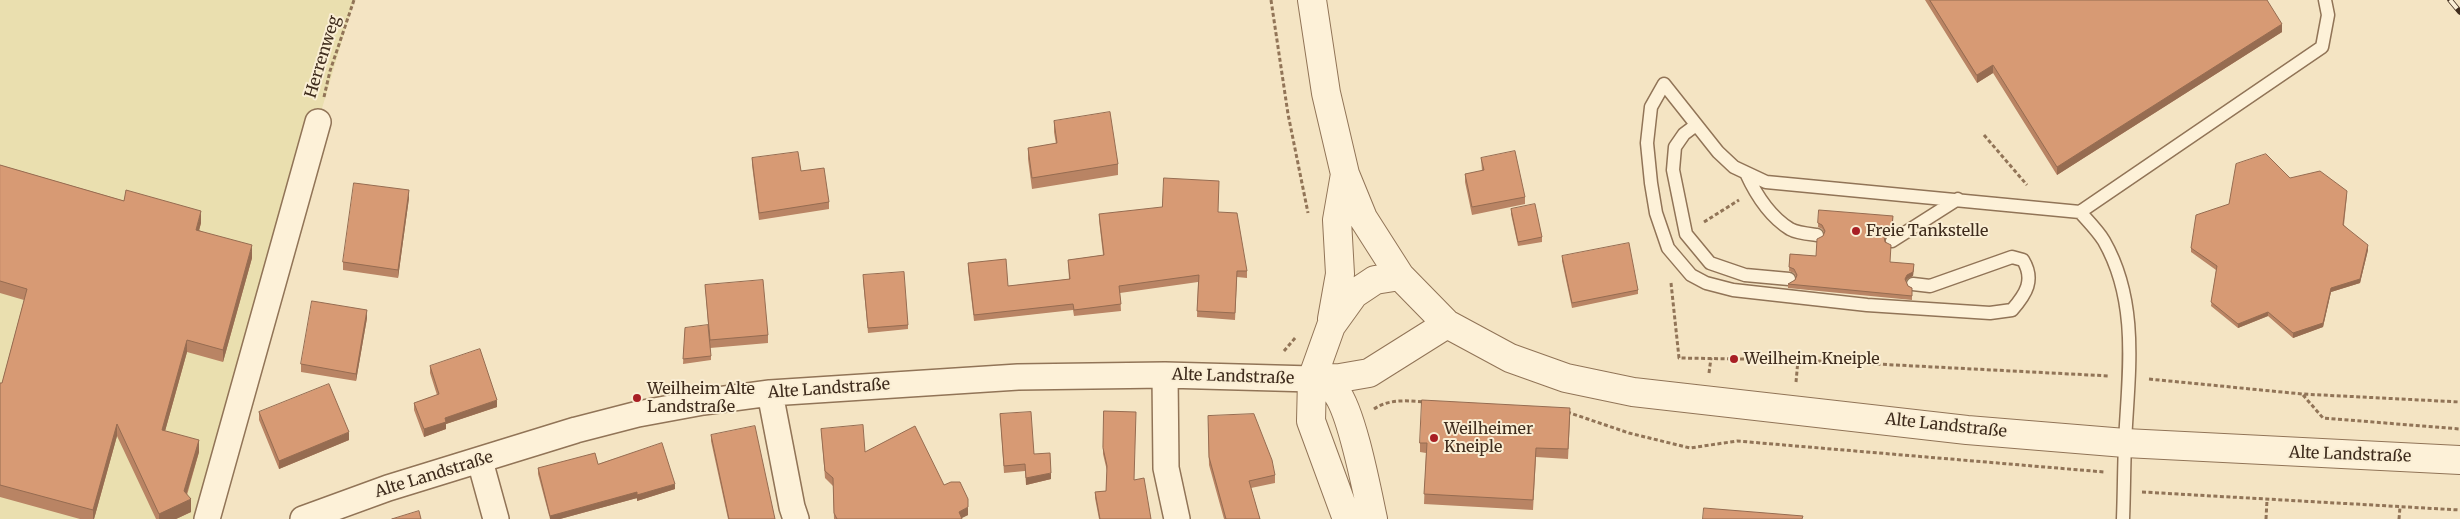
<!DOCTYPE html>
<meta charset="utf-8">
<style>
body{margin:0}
canvas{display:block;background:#f4e4c3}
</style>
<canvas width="2460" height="519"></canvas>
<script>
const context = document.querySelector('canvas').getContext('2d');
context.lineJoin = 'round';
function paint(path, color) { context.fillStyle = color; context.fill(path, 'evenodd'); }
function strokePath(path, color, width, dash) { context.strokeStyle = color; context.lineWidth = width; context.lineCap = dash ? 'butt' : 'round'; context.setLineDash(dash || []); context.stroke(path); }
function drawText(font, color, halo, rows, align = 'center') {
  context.font = font + ' Merriweather,serif'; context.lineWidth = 4; context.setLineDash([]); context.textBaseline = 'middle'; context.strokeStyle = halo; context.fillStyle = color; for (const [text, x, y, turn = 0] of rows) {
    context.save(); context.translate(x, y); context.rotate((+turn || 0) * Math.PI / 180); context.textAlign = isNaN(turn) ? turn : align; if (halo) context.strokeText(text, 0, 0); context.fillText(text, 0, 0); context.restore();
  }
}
const farmland = new Path2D(`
 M0,0h354l-36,122 -111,397h-207z`);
const path = new Path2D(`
 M1271,0l17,114 20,99
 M324,97l6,-26 24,-71
 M1984,135l43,50
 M1704,222l35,-22
 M1671,283l8,75 119,2 312,16
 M1284,351l12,-14
 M1709,373l2,-15
 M2149,379l153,15 158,8
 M1796,382l2,-22
 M2303,395l20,23 137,11
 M1374,409c16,-11 35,-8 52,-7
 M1567,412l62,21 61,15 47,-7 367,31
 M2142,492l318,18
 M2266,519l1,-19
 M2399,519l1,-12`);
const service = new Path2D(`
 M1696,125l-12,9 -9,13 -2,23 13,64 24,29 35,12 44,4
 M1746,173c10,22 23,43 44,56 7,4 19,5 27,6
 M2080,212c8,9 18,19 24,29 36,63 24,134 21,202 -1,25 -1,51 -2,76
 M1892,241l66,-42
 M1913,284l17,2 82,-29 11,3c12,20 3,34 -11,50l-22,3 -123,-8 -134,-15 -27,-7 -15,-8 -23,-27 -12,-35 -5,-30 -4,-40 4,-36 13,-23 54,68 16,15 32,15 314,30 242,-165 6,-32 -3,-15`);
const minor = new Path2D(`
 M1165,375l1,93 11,51
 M770,393l22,114 4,12
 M480,461l16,58
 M207,519l111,-397
 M303,519l85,-31 188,-58 62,-16 65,-12 67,-9 248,-16 147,-2 147,4`);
const tertiary = new Path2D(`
 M1312,0l14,93 19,81 18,44 37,58 47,48 63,34 56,20 67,14 334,38 158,13 335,17
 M1332,319l8,-45 -3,-54 8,-46
 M1312,379c8,3 18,6 24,13 16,20 31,99 37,127
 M1312,379l28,-1 29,-5 78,-49
 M1347,519l-36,-98 1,-42 19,-53 23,-32 21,-14 25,-4`);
const rail = new Path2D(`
 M2450,0l10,12`);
const wall = new Path2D(`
 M1925,0h342l15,32 -225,143 -64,-102 -16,10z
 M1054,121l64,43v11l-86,14 -4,-30v-11l28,-4 -2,-12z
 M752,158l49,13 28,31v7l-70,11 -7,-55z
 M1481,158l44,39v7l-53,11 -7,-33v-8l17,-3z
 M0,165l201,58 -2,7 53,28 -29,104 -36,-10 -22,79 34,21 -12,43 4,17 -15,7h-20l-39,-83 -23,83h-14l-80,-22v-114h2l22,-83 -24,-7z
 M2290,178l57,17 -3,30 24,25 -8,33 -29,9 -8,35 -30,11 -25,-22 -30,12 -27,-22 5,-36 -25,-18v-4l38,-44z
 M409,198l-11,80 -55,-8v-8z
 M1511,209l31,28v5l-24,4 -7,-32z
 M1819,210l73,21 -7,6v2l5,23 24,6 -1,8 -6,3 -1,2 2,5 4,2v12l-124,-12v-4l7,-4 1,-3 -2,-4 -5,-2 1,-17 26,2 8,-23 -2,-4 -4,-2z
 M1218,212l29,59v7l-10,-1 -2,43 -38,-3 1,-35 -78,11 1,18 -47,5 -1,-6 -99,11 -6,-51v-7l40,23 61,-7 -1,-19 35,-5 -4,-35v-6z
 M1562,256l76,34v4l-66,14 -10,-47z
 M863,280l45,45v4l-40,4z
 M705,285l63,50v8l-58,5z
 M367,318l-11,63 -55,-9v-8z
 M685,328l26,28v4l-28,4z
 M430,366l67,41 -51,17v5l-22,8 -10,-27v-7l23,-8 -7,-22z
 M1104,411l30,69 17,39h-52l-4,-21v-6l11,-1 1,-20 -4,-17z
 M259,412l90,28 -70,29 -20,-49z
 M1000,414l34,40 17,25 -25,6 -1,-14 -21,2z
 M1570,418l-2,41 -32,-2 -3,53 -109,-6 2,-51 -6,-1v-9z
 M1208,423l67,52v8l-24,5 9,31h-36l-15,-54z
 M821,429l44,23 79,33 24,30 -7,3 1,1h-128l-1,-33 -8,-8z
 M711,435l64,84h-47l-17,-78z
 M598,464l77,25 -38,12v-3l-77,21h-10l-12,-45v-6z`);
const shadedWall = new Path2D(`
 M2282,24v8l-225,143v-8z
 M1993,65v8l-16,10v-8z
 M409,190v8l-11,80v-8z
 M201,211v12l-5,19v-12z
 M1893,216l-1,15 -7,6 -1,4 1,-8z
 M252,245v13l-29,104v-12z
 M2368,245v5l-8,33 -29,9 -8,35 -30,11v-5l38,-45z
 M1914,264l-1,12 -6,3 -2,5v-5l2,-4z
 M367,310v8l-11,63v-7z
 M2268,312v4l-30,12v-4z
 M187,340v12l-25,90v-12z
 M497,400v7l-51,17v5l-22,8v-8l21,-11z
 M117,424v12l-23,83h-1v-9z
 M349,432v8l-70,29v-8z
 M199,440v12l-15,50 7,-3v13l-15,7h-17v-5z
 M1051,473v6l-25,6v-7z
 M675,484v5l-38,12v-6z
 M637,492v6l-77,21h-10v-3z
 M968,507v8l-8,4 -1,-7z`);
const building = new Path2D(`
 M1930,0h337l15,24 -225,143 -64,-102 -16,10z
 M1110,112l8,52 -86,14 -4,-30 29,-5 -3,-22z
 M1515,151l10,46 -53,10 -7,-33 19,-4 -3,-12z
 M798,152l3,19 23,-3 5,34 -70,11 -7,-55z
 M2266,154l24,24 30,-7 27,20 -4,34 25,20 -8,34 -29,9 -8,35 -30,10 -25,-21 -30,12 -27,-22 6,-36 -26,-18 5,-33 33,-11 7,-40z
 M0,165l124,36 2,-11 75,21 -5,19 56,15 -29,105 -36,-10 -25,90 37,10 -15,51 7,8 -32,15 -42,-90 -24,86 -93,-25v-102h2l25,-94 -27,-8z
 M1164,178l55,3 -1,31 19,1 10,58h-10l-2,42 -38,-2 2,-36 -80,11 2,18 -47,6 -1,-6 -99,11 -6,-52 38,-4 2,27 62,-7 -2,-19 36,-5 -5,-41 63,-7z
 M354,183l55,7 -11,80 -55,-8z
 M1535,204l7,33 -24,5 -7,-33z
 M1819,210l74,6 -1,11 -7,6 -1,4 1,5 6,3 -1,17 24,2 -1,8 -6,3 -2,4 3,7 4,2v8l-124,-12 7,-4 2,-5 -3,-6 -5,-2 1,-13 26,2 1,-17 6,-3 2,-5 -3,-6 -4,-2z
 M1629,243l9,47 -66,13 -10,-47z
 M904,272l4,53 -40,3 -5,-53z
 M763,280l5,55 -58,5 -5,-55z
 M312,301l55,9 -11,64 -55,-10z
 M708,325l3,31 -28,3 2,-31z
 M480,349l17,51 -52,18 1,4 -22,7 -10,-26 25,-9 -9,-28z
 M329,384l20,48 -70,29 -20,-49z
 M1422,400l148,8 -2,41 -32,-1 -3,52 -109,-6 3,-51h-7z
 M1104,411l32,1 -2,68 10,-2 7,41h-51l-5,-27 11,-1 1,-25 -4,-18z
 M1031,412l3,42 16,-1 1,20 -25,5 -1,-14 -21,2 -4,-52z
 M1254,414l18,46 3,15 -26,6 11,38h-34l-17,-62 -1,-41z
 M863,425l2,27 50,-26 29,59 7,-3h9l8,17v8l-9,5 3,7h-125l-3,-6 -1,-35 -8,-7 -4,-42z
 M755,426l20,93h-46l-18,-84z
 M662,443l13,41 -38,11v-3l-87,24 -12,-48 57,-15 3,11z
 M1704,508l99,8 -1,3h-99z
 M419,511l2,8h-29z`);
const markers = [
 [1856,231,5,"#a81f24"],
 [1734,359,5,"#a81f24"],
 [637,398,5,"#a81f24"],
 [1434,438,5,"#a81f24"]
];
const streetNames = [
 ["Herrenweg",323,57,-73],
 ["Alte Landstraße",1233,377,2],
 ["Alte Landstraße",829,389,-4],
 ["Alte Landstraße",1946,426,6],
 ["Alte Landstraße",2350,455,2],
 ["Alte Landstraße",434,475,-17]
];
const poiNames = [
 ["Freie Tankstelle",1866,231],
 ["Weilheim Kneiple",1744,359],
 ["Weilheim Alte",647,389],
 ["Landstraße",647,407],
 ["Weilheimer",1444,429],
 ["Kneiple",1444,447]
];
paint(farmland, '#eadfaf');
strokePath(service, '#917457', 15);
strokePath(minor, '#917457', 28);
strokePath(tertiary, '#917457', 30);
strokePath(path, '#917457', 3, [4, 2.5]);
strokePath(service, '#fdf1d8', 12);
strokePath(minor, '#fdf1d8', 25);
strokePath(tertiary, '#fdf1d8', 28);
strokePath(rail, '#3f2c1d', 5.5);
strokePath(rail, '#faeed4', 4, [11]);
paint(wall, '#b98464');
paint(shadedWall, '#966c51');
paint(building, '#d79a74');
strokePath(building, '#966c51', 1);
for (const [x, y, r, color] of markers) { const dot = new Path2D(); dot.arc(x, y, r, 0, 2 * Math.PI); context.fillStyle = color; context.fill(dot); strokePath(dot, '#faeed4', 2); }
drawText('16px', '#3f2c1d', '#faeed4', streetNames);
drawText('16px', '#3f2c1d', '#faeed4', poiNames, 'left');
</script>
